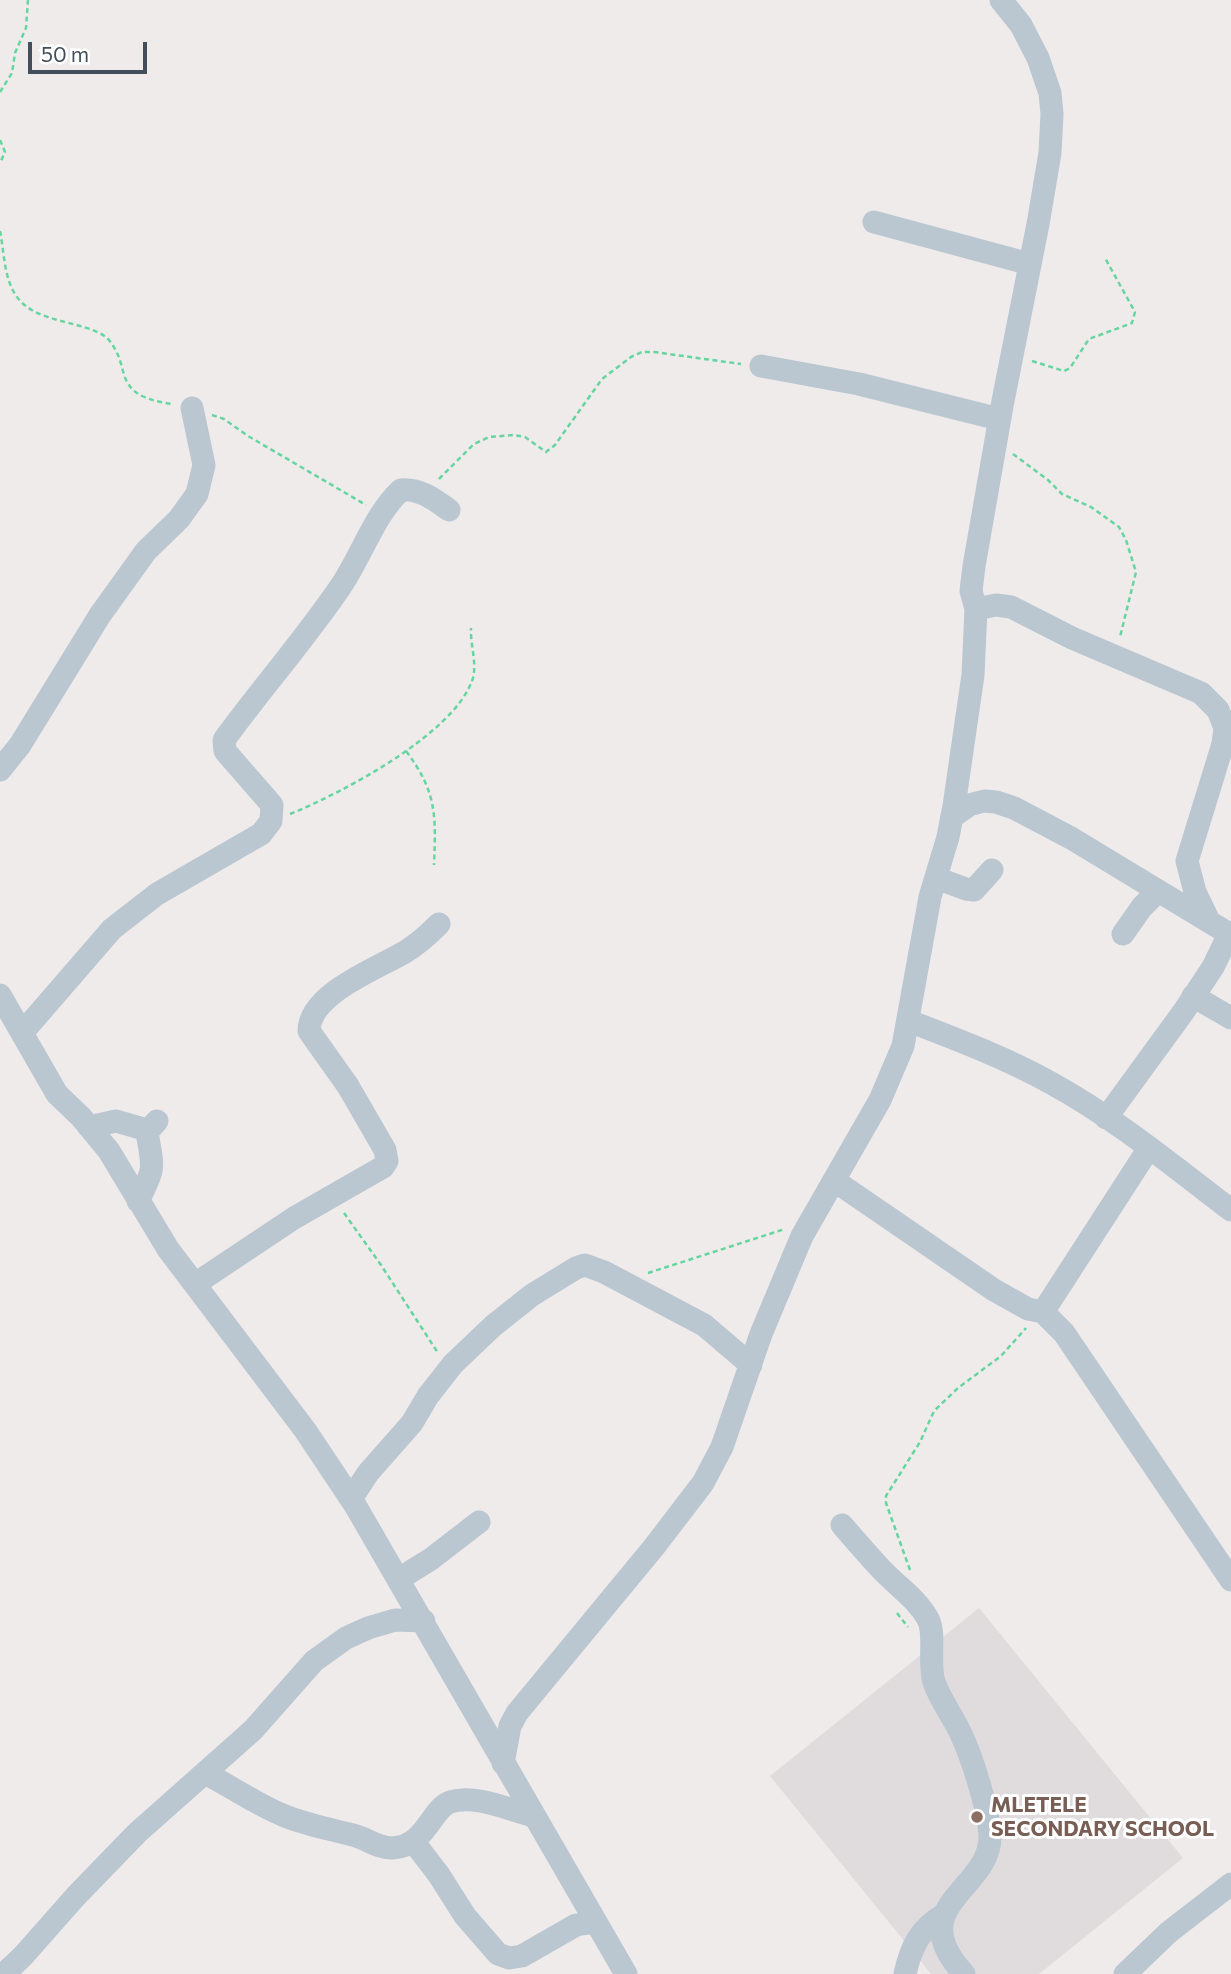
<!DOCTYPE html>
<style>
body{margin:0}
#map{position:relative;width:1231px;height:1974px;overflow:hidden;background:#efebeb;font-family:Commissioner,sans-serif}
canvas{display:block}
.scale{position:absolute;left:28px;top:42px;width:119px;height:32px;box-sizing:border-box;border:4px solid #424f5b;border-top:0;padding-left:9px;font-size:21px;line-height:24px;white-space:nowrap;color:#424f5b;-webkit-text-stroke:5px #fff;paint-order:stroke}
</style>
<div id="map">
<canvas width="1231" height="1974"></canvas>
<div class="scale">50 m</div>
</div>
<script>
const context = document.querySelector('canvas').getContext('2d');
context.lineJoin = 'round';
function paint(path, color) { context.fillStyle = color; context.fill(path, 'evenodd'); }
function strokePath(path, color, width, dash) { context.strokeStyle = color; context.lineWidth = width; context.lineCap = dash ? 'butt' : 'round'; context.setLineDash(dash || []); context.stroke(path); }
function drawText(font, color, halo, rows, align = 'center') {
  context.font = font + ' Commissioner,sans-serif'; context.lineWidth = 6; context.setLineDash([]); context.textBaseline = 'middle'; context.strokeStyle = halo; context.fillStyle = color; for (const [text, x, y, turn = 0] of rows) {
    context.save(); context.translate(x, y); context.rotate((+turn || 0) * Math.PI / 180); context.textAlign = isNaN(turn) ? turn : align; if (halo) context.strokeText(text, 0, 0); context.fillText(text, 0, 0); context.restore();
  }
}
const education = new Path2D(`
 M979,1608l204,250 -144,116h-108l-161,-198z`);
const path = new Path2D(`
 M0,92l12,-19 3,-20 11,-25 2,-28
 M0,140l5,12 -5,11
 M0,231c4,20 4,46 15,63 18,30 65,25 91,43 5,4 9,12 12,18 4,9 5,22 11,30 8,13 29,17 43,19
 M1032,361l32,10 6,-3 19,-29 43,-16 3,-11 -30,-54
 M212,415l12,4 24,17 118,69
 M1013,454l35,26 14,14 29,13 28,20 7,13 10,32 -16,65
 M439,479l35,-35 15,-7 25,-2 11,2 21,15 9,-7 47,-66 29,-22 11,-5h12l87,12
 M406,751c31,41 30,65 28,114
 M290,814c52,-21 162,-79 182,-133 6,-16 -2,-36 -1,-53
 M344,1213l37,52 57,88
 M648,1273l137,-44
 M910,1570l-24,-67v-7l34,-54 14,-31 24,-23 43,-32 25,-28
 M897,1613l11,14`);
const minor = new Path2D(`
 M874,222l156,42
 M761,366l98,18 140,35
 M976,609l20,-4 15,2 61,31 129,55 17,17 7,18 -2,16 -36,117 8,31 13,27
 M0,770l20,-25 80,-130 46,-64 33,-32 18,-25 7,-29 -12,-57
 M952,817l17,-12 15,-4 12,1 18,6 57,30 160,97
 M936,878l30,11 8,1 18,-20
 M1123,934l19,-27 16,-16
 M0,995l57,99 24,23 28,34 59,98 137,181 50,75 271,469
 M1193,996l38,22
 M909,1021c47,18 97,37 142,62 64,35 122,83 180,127
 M22,1033l90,-104 45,-35 104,-60 10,-13 1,-16 -47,-54 -1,-11c38,-52 81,-101 117,-154 21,-31 33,-71 60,-96 19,-2 34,10 48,20
 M1106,1118l78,-107 29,-44 16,-33
 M89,1127l27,-6 31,9
 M835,1181l159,109 34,19 15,3 21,21 167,247
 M138,1201c18,-35 15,-32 9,-69l10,-11
 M195,1284l99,-66 89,-51 4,-6 -2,-11 -37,-64 -39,-55c0,-37 67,-62 96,-79 13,-8 24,-18 34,-28
 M1043,1312l106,-164
 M351,1499l17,-26 44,-50 16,-27 25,-32 40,-38 39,-31 44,-27 9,-3 19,7 100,53 47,40
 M842,1525c13,15 26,30 39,44 16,17 36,30 47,50 8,14 0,43 6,63 6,18 19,34 27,52 11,23 28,77 29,102 1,54 -89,69 -26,138
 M399,1579l32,-20 48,-37
 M503,1763l7,-37 7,-13 137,-166 49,-64 19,-36 39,-113 41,-98 78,-136 23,-54 27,-149 18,-60 6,-31 19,-131 3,-66 -5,-18 3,-25 28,-160 36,-182 12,-71 2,-39 -2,-21 -12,-35 -17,-33 -20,-25
 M205,1773c27,14 52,32 80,43 22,9 45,13 68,19 13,3 26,14 40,13 33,-2 38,-39 57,-46 26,-8 59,8 84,14
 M413,1841l26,34 26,41 33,38 11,4 13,-2 54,-31 20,-3
 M4,1974l19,-18 53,-60 61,-63 116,-103 61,-69 32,-23 22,-10 27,-8 29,1
 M905,1974c6,-27 15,-46 40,-60
 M1125,1974l44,-42 62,-48`);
const markers = [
 [977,1817,7,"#8d6e63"]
];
const educationNames = [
 ["MLETELE",991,1805],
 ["SECONDARY SCHOOL",991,1829]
];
paint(education, '#e0dcdd');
strokePath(path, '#67d5a0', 2.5, [5, 3.5]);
strokePath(minor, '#bac6d0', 23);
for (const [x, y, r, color] of markers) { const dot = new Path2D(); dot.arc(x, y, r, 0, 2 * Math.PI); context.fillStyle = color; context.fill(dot); strokePath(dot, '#fff', 2.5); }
drawText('bold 21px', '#785e54', '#fff', educationNames, 'left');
</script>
